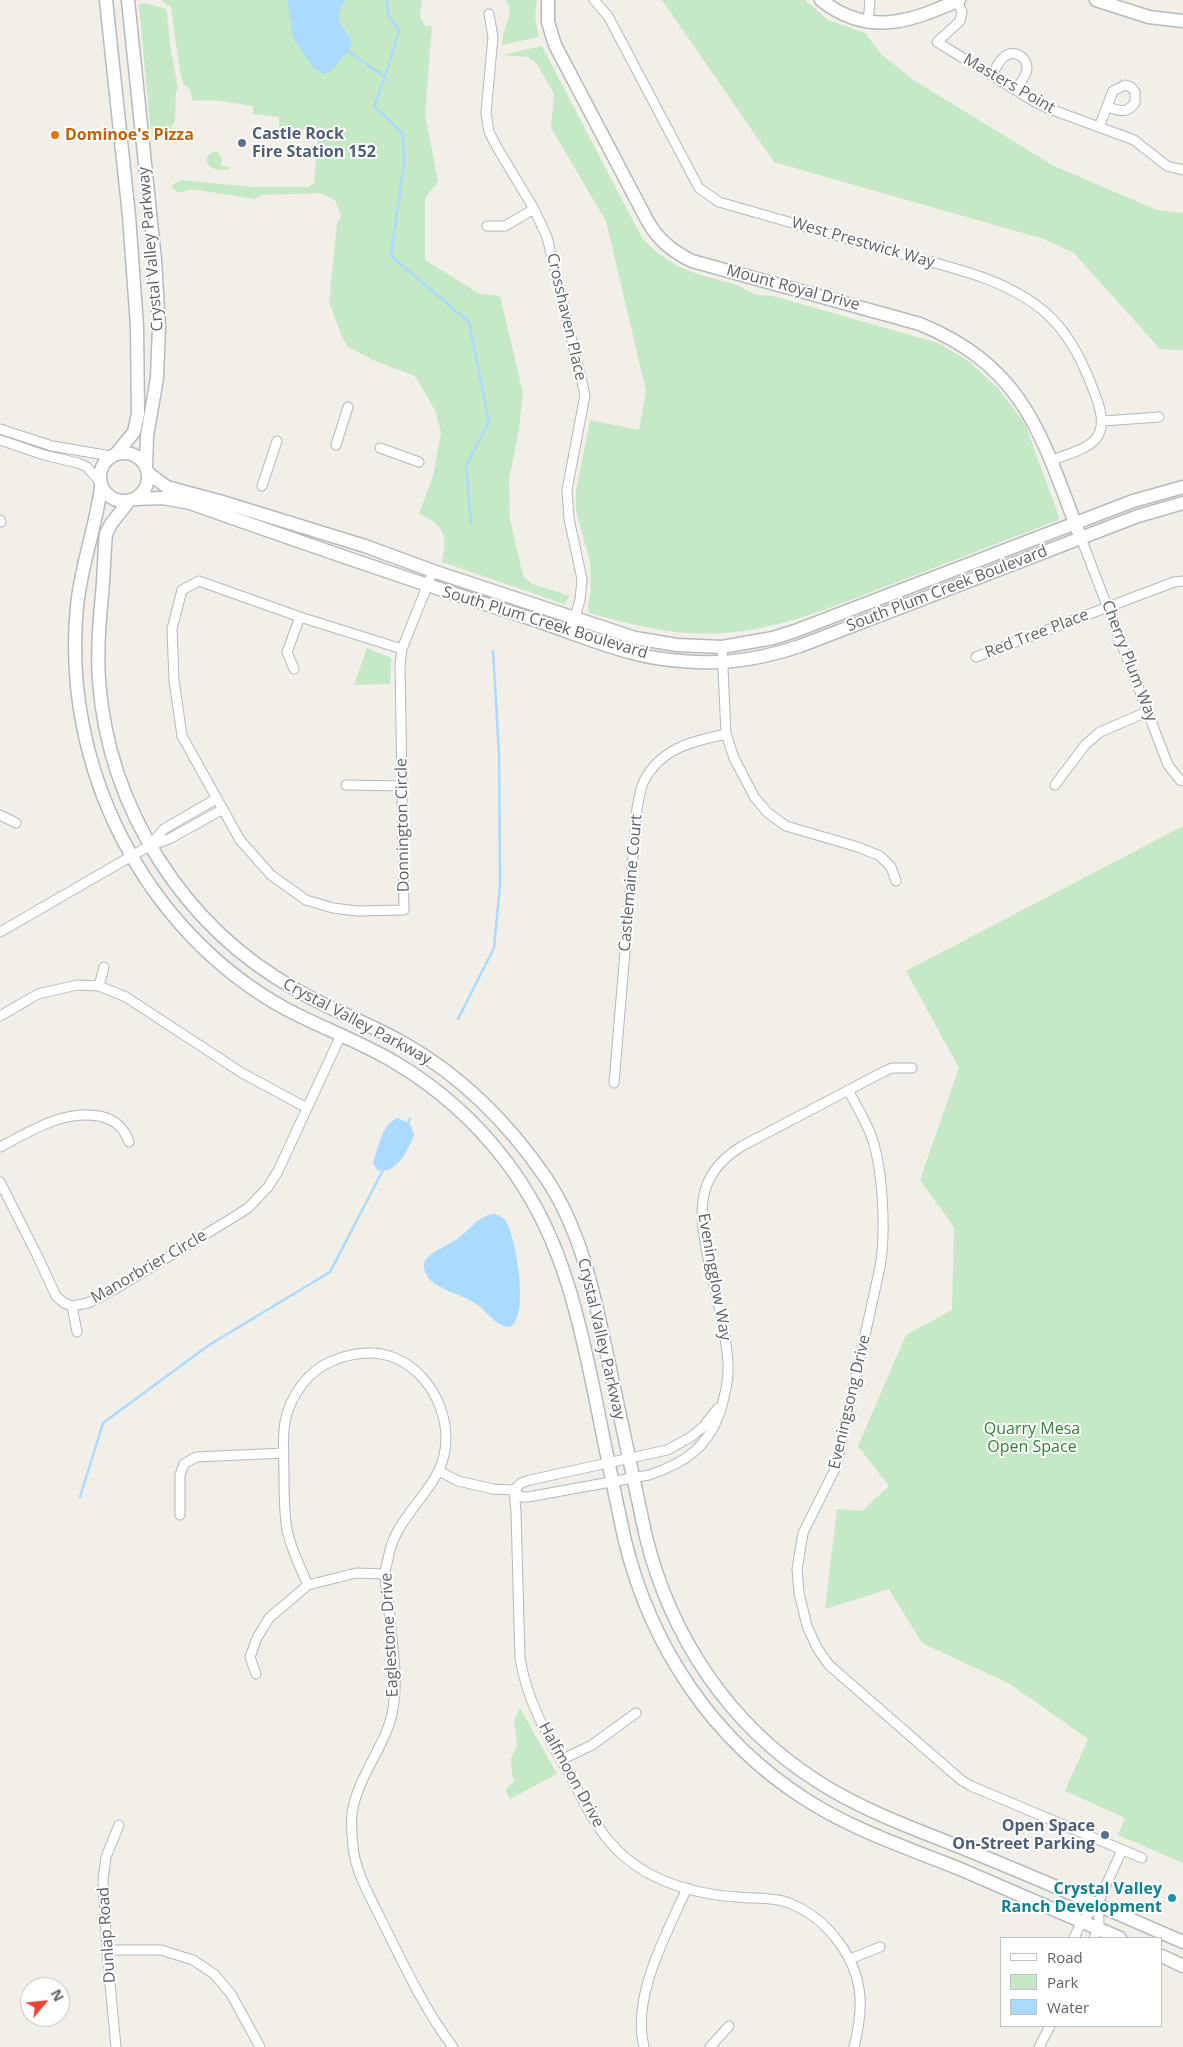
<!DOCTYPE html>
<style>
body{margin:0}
#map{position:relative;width:1183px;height:2047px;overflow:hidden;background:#f1efe8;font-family:"Open Sans",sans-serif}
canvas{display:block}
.legend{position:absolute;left:1000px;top:1937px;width:162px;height:90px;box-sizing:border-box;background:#fff;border:1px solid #bfc1c3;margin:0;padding:6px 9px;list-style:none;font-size:15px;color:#5f6368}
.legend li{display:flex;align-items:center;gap:10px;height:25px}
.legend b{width:25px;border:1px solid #bfc1c3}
.north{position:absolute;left:20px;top:1977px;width:50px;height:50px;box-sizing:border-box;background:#fff;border:1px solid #bfc1c3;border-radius:50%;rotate:62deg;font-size:14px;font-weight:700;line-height:20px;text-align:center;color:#5f6368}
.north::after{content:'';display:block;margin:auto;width:18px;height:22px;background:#ea4335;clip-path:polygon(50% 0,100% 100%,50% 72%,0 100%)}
</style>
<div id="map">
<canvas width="1183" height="2047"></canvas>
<ul class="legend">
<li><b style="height:6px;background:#fff"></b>Road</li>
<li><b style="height:14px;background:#c5e8c5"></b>Park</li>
<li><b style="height:14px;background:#aadaff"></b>Water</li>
</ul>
<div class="north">N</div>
</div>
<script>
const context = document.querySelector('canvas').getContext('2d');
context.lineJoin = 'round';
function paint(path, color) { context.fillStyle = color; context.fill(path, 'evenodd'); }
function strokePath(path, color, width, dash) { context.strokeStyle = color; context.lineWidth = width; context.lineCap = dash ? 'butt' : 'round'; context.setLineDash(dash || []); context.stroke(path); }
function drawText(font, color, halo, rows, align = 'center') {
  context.font = font + ' "Open Sans",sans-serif'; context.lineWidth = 4; context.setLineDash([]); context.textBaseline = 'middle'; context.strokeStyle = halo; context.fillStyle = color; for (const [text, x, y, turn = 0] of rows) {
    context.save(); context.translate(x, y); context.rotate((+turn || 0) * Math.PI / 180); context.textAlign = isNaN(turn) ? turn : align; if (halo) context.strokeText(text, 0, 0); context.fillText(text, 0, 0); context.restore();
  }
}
const green = new Path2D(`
 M161,0h261l-2,17 5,9h7l-7,88 13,68 -13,16v62l55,34 20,2 23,97 -4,36 -10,51 1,39 13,57 9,8 38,12 -6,8 -122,-42c6,-27 2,-37 -23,-48l14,-38 8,-43 -5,-21 -21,-36 -42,-16 -25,-13 -5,-8 -14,-37 8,-78 4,-8 -6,-16 -14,-7 -60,2 -6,4 -64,-10 -13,4 -7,-7 10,-6 73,7h54l6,-4 4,-45 -2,-7 -37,-4v-10l-26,-3v-8l-39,-6 -21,1 -3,-12 -7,-5 -3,-13 -9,-64z
 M505,0h32l-2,16 4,21 -37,8c1,-6 1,-12 3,-17 4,-11 8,-18 0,-28z
 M662,0h143l23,20 37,13 17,22 33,26 139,85 103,44 26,3v137l-23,-1 -86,-96 -30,-14 -270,-77z
 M146,3l20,6 1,3 3,33 8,43 -2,4 -1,29 -9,16 -11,3 -5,-16 -11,-120z
 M542,46l100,192c31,33 53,35 95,47 6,2 11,7 17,9 5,2 13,1 19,2l165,47 29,17 31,28 27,36 34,93 -1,3c-57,22 -114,44 -171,66 -53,20 -106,43 -163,47 -47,4 -90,-8 -135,-20l-1,-6 3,-20 -1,-25 -14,-51v-20l14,-71 49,10 7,-39 -40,-170 -55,-93 3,-34 -17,-30 -9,-7 -26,-2z
 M214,152h5v4l3,1 -1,9 8,1v3c-10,-1 -21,1 -23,-11l4,-6z
 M367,648l24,10 -1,26 -36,1z
 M1183,826v1037l-65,-28 7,-17 -60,-27 23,-52 -78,-55 -88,-41 -33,-54 -64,20 12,-100 25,2 27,-25 -31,-40 48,-111 46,-25 2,-83 -34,-47 39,-112 -53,-97z
 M520,1708l37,66 -47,25 -5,-9 9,-9 -2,-7 -1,-15 6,-14 -3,-25z`);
const water = new Path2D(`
 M287,0h58c-11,18 -7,23 6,38v9l-20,24 -7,3 -10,-5 -21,-31z
 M398,1118l12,6 4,11c-6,15 -17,40 -37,35l-4,-7c5,-14 9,-40 25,-45z
 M495,1214c5,2 10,4 12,9 9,18 23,93 3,104 -13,0 -21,-13 -31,-21 -14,-11 -35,-14 -48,-25 -4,-4 -8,-11 -7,-17 1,-10 25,-19 33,-25 13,-9 21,-24 38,-25z`);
const stream = new Path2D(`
 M348,51l37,26 -11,29 29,28 1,29 -13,93 78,66 20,100 -23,43 5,59
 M385,77l14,-46 -11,-16 -1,-15
 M458,1019l36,-71 6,-63 -1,-131 -6,-103
 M407,1125l3,-6
 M80,1497l23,-74 106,-78 121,-73 53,-102`);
const street = new Path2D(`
 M594,0l14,16 91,172 20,14c57,16 114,33 171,49 53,15 114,25 156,62 25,22 39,54 50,84 17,45 -7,50 -44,63
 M957,1l5,11 -2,9 -23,21 98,60 15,7 84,31 33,26 16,4
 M489,14l4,23 -7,76 3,19 9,17 36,60 13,28 38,158 -18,95 2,29 13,60 -2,21 -9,31
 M868,23l2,-23
 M992,76c3,-7 7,-16 13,-20 10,-7 23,2 22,13 -1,8 -8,15 -11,21
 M1099,127l14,-36 12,-6 6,2 4,5v11c-10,12 -16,7 -28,4
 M487,226h18l29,-17
 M1103,421l56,-4
 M0,429l52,17 59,10
 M0,440l44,15 34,8 9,4 13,15
 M336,445l12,-38
 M380,448l39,14
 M262,486l15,-45
 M0,520l1,2
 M1081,538l87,227 12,15 3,1
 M722,647l4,87 8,24 21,40 13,15 18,13 72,21 22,9 11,11 5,14
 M402,649l-102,-32 -101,-36 -17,9 -10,39 2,51 8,56 58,104 31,35 35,25 27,8 24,3 47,-1 -4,-245 2,-16 31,-78
 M976,657l198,-75 9,-1
 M294,669l-7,-17 13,-35
 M346,785l57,1
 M1055,785l30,-40 15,-13 49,-21
 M0,815l16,8
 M151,844l13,-15 52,-30
 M0,932l149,-86 20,-7 54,-30
 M99,986l5,-19
 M0,1016l38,-22 39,-9 22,1 27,11 116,76 65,35
 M614,1083l23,-275c2,-9 3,-19 7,-27 17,-33 49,-40 82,-47
 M848,1090c8,15 18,31 24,48 11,32 14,95 8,129l-44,200 -33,66 -6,36 2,24 8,33 10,22 12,17 132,115 10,6 171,72
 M0,1147c31,-16 62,-37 99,-31 15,3 25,11 30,26
 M0,1182l36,71 20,43 8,7 8,3 16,-3 27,-14 114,-69 19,-12 20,-21 10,-16 63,-136
 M72,1306l5,26
 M439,1471l19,10 35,8 21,1 7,7h7l121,-22c37,-12 60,-29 72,-66 4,-15 8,-30 7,-45 -2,-34 -12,-68 -19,-101 -10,-49 -16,-87 33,-117l141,-74 9,-4h20
 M514,1490l2,22 4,146c7,45 30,82 52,121 11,21 21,43 37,62 10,12 23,23 37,31 27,15 60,23 91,25 16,2 37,0 52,6 38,15 69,55 71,95 1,17 -2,33 -6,49
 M514,1490l7,-7 9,-3 137,-30 24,-13 12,-10 15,-19
 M180,1515v-40l4,-11 12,-7 88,-4
 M308,1585c-8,-18 -17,-36 -21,-55 -3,-18 -3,-36 -3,-54 0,-17 -2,-37 1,-54 5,-26 23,-51 47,-61 20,-8 43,-11 63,-3 41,17 64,73 43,114 -14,28 -42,49 -49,82 -1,7 -4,14 -4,21 0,9 2,18 3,27 3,35 11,72 5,107 -6,35 -33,64 -40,99 -3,11 -1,26 0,38 2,26 18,52 29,75 21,42 42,88 71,126
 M256,1674l-6,-17 7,-19 12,-20 39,-33 48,-12 29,1
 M561,1760l31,-15 44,-32
 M1074,1938l8,-17 15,-16 25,-55
 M1094,1938c6,-12 6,-20 3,-33
 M107,1950h54l32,10 21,14 17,20 29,53
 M850,1959l30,-12
 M116,2047l-9,-95 -4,-72 3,-23 13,-32
 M644,2047c-13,-50 23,-114 43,-159
 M710,2047l19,-21
 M1039,2047l11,-21`);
const secondary = new Path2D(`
 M106,0l23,216 8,110 1,88 -4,18 -18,22
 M128,0l27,260 4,66 -2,52 -10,58 -1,31
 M548,0v22l7,23 92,175c11,20 25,31 45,41l228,63c104,43 121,110 158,207
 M821,0c47,37 89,22 138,0
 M1096,0l53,17 34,4
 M100 477a24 24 0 1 1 48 0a24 24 0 1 1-48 0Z
 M148,473l19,14 7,2 45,12 146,45 68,25 202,67 42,7 45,2 51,-9 22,-7 338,-130 50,-14
 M101,487c-5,40 -20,78 -24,119 -16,161 67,325 209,403 36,19 75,33 110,54 42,25 79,58 109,97 54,70 71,146 89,231 10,50 20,100 31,150 26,106 88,199 180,258 48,31 103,49 155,70 54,23 107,46 160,69
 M134,499l29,-1 27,5c113,40 225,79 339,115 34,11 71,27 104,35 21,6 42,8 64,9 35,2 70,-5 103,-16l338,-130 45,-13
 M129,501l-18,23 -5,10c-2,21 -2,41 -4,61 -3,29 -5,57 -3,86 10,128 84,245 196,308 35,21 74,34 110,55 56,32 104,80 141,134 38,57 50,126 64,191 12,56 24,112 36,168 25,100 83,188 171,244 51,33 110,52 165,75 67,27 134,57 201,86
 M1162,1956l21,10`);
const markers = [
 [55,135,5,"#e8710a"],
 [242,143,5,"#5c6f8a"],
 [1105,1835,5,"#5c6f8a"],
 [1172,1898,5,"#0f9aa8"]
];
const streetNames = [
 ["Masters Point",1009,84,30],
 ["West Prestwick Way",863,243,16],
 ["Crystal Valley Parkway",151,249,-95],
 ["Mount Royal Drive",793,288,15],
 ["Crosshaven Place",566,317,77],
 ["South Plum Creek Boulevard",947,589,-21],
 ["South Plum Creek Boulevard",545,623,17],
 ["Red Tree Place",1037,634,-21],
 ["Cherry Plum Way",1129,661,69],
 ["Donnington Circle",403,825,-91],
 ["Castlemaine Court",631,883,-85],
 ["Crystal Valley Parkway",357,1022,28],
 ["Manorbrier Circle",149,1267,-30],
 ["Eveningglow Way",714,1277,80],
 ["Crystal Valley Parkway",601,1339,77],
 ["Eveningsong Drive",850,1402,-77],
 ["Eaglestone Drive",390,1635,-93],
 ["Halfmoon Drive",571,1775,61],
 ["Dunlap Road",107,1935,-94]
];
const serviceNames = [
 ["Castle Rock",252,134],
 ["Fire Station 152",252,152],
 ["Open Space",1095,1826,"right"],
 ["On-Street Parking",1095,1844,"right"]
];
const foodNames = [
 ["Dominoe's Pizza",65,135]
];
const parkNames = [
 ["Quarry Mesa",1032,1429],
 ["Open Space",1032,1447]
];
const cultureNames = [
 ["Crystal Valley",1162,1889],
 ["Ranch Development",1162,1907]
];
paint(green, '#c5e8c5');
paint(water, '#aadaff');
strokePath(stream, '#aadaff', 2.5);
strokePath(street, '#b5b8bc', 11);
strokePath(secondary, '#b6babf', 15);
strokePath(street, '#fff', 9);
strokePath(secondary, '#fff', 12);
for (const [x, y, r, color] of markers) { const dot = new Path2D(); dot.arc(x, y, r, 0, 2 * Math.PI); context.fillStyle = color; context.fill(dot); strokePath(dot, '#fff', 2); }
drawText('16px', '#5f6368', '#fff', streetNames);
drawText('bold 16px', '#4e5e75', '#fff', serviceNames, 'left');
drawText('bold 16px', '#c56008', '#fff', foodNames, 'left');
drawText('16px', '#348238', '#fff', parkNames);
drawText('bold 16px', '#0d838f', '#fff', cultureNames, 'right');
</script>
